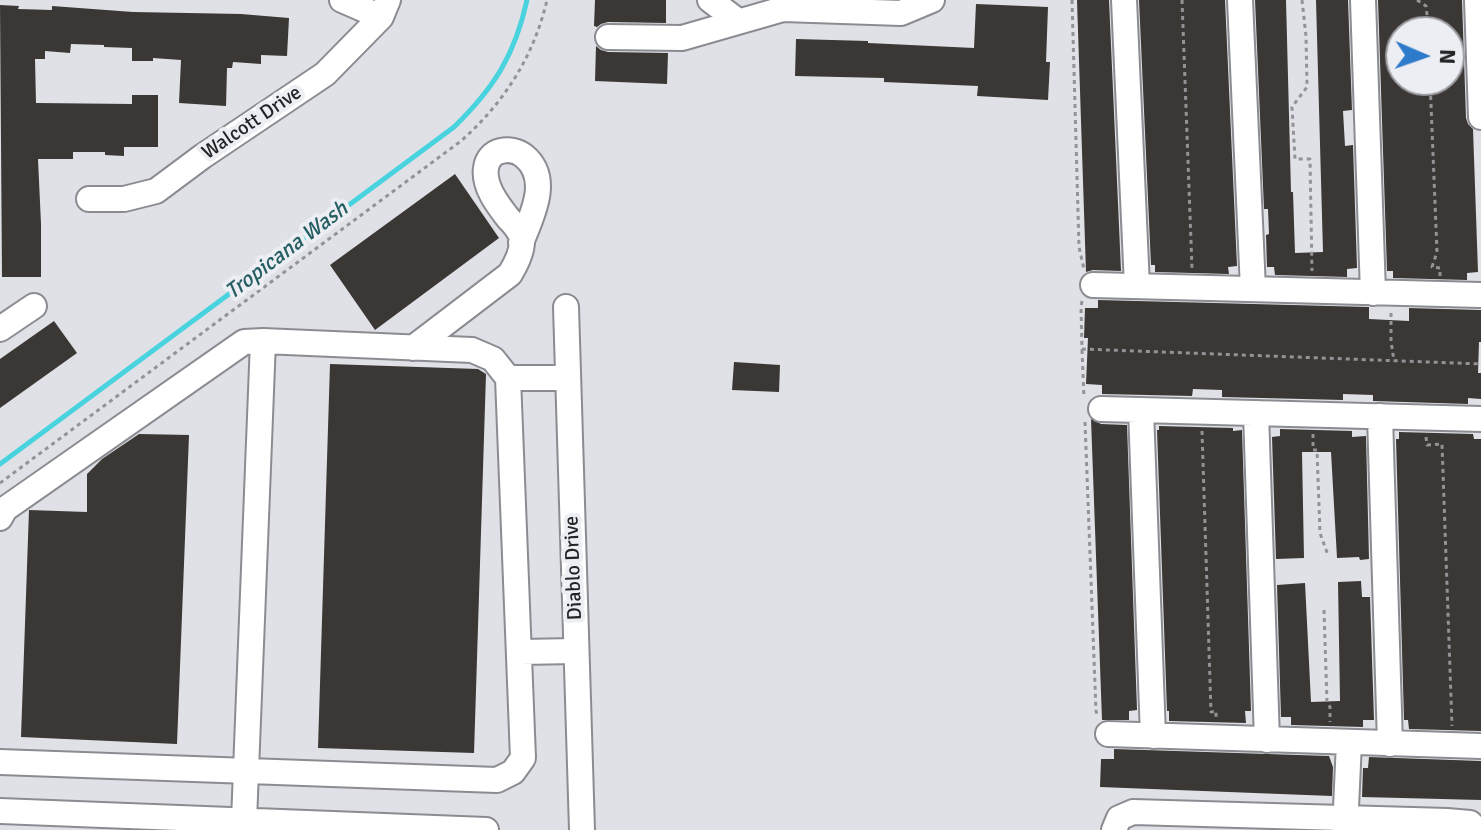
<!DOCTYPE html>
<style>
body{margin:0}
#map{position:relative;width:1481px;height:830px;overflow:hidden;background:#dfe1e6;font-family:Signika,sans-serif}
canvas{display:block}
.north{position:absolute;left:1385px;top:16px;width:80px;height:80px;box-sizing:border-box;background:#eceef3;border:2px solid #9c9da1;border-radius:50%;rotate:92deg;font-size:22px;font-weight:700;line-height:32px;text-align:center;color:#232426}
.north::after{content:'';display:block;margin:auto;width:28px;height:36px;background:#2e7bcb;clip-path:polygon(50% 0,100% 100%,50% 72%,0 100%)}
</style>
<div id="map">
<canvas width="1481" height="830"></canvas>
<div class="north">N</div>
</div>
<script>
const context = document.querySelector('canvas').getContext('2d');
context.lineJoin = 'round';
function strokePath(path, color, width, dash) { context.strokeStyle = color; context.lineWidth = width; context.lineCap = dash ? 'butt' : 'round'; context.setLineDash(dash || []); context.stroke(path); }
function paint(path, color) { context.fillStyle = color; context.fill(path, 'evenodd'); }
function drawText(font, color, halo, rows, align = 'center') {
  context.font = font + ' Signika,sans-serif'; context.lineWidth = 8; context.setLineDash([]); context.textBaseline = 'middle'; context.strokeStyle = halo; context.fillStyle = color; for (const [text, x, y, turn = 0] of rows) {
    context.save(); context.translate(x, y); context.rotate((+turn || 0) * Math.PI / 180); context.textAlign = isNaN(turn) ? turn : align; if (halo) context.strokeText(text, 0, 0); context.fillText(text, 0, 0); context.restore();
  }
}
const stream = new Path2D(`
 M0,464l454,-337c40,-39 61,-72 73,-127`);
const building = new Path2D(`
 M595,0h71v23l-58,-1 -7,2 -4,3 -3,-1z
 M1077,0h32l12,271 -28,-1 -7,2z
 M1139,0h86l12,266 -9,1 1,7 -74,-2v-7h-4z
 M1255,0h31l5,192h2l2,61 28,-1 -7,-252h32l4,110 -9,1 2,35 8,-1 4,123 -10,1v8l-72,-2 -1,-8h-7l-1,-32 3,-1 -1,-25h-4z
 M1378,0h84l4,118 2,6 5,5 5,143 -11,1v7l-74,-2v-7h-6zM1401,32h48v48h-48z
 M976,4l72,3 -2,55h4l-2,38 -71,-4 1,-10 -94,-4v-4l-89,-2 1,-37 72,2v2l106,5z
 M0,5l19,1 -1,3 34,1v-4l81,6 108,2 48,4 -2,38 -26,-1v9l-28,-2 -1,6h-5l-1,38 -47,-3 2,-43 -28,-2v3h-21v-13l-28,-1v-2l-33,-1 -1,9 -25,-2v8h-10l1,44 96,1v-9h26v52h-34v9l-19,-1v-3h-32v7h-35l3,65v53h-39z
 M596,46l5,4 7,2 60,1 -1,31 -72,-3z
 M455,174l44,64 -124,92 -45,-65z
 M1098,300l271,7v12l40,2v-13l72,2v32h-2l-1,31h3v26l-13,-1v6l-95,-3v-6l-30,-1v6l-121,-3v-7l-29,-1 -1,7 -90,-2v-9l-16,-1 2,-46h-4l1,-30h13z
 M54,321l23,32 -77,55v-49z
 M734,362l46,3 -1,27 -47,-2z
 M330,364l148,5 8,5 -12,379 -156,-5z
 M1091,419l10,5 26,1 10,285 -8,1v9h-27z
 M1159,426l74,2v3l9,-1 9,281h-6l1,12 -77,-2v-10h-2l-10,-281h2z
 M1280,429l72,2v6l14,-1 3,123 -9,1 -1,-3 -22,1 -6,-106h-29l2,106 -28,1 -4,-122 8,-1z
 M1399,432l74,2 1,5h7v292l-72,-2 -1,-9h-4l-8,-281h3z
 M139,434l50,1 -12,309 -156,-7 8,-227 58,2v-38l15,-15z
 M1361,581l1,16h8l4,123h-11v7l-72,-2v-8h-10l-4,-132 28,-2 6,119 29,-1 -2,-119z
 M1114,749l215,7 4,11 -1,29 -232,-9 1,-28h13z
 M1369,757l112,4v39l-119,-3 1,-29h5z`);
const path = new Path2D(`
 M1072,0l7,247 5,22
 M1182,0l10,268
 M1302,0l4,36 1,51 -15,20 3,52h15l2,112
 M1417,0l9,6 3,26
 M1430,80l7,172 -5,15 8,1v8
 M1082,301l-1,6 1,42 399,15
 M1391,313v28l3,20
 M1082,350l2,48
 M1085,422l11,289 2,6
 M1202,431l9,281 5,-1v7
 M1313,434v16h4l3,83 8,22
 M1426,437l1,8 15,-1 10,282
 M0,483l461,-342c43,-38 73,-85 86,-141
 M1324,610l3,92 3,5v15`);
const minor = new Path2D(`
 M342,0l39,17
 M710,0l28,21
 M1124,0l13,286
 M1240,0l13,289
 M1363,0l10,293
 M1477,0l4,117
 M608,37l74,1 101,-29 118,4 31,-13
 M89,199h35l32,-8 47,-35 122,-82 56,-57 7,-17
 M1093,285l388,10
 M566,307l16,523
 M0,329l34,-23
 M413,348l97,-74c6,-10 13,-23 12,-35 -2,-9 -8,-15 -14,-21 -10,-13 -25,-32 -22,-50 1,-8 6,-15 15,-17 8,-2 17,0 23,5 28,23 7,61 -3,87
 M508,378h60
 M1101,409l380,10
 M1141,410l12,326
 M1256,413l11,327
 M1380,416l10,328
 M0,518l5,-9 239,-167 19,-1 -19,480
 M520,652l56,-1
 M1108,734l373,12
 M0,762l497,18 16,-8 10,-14 -15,-380 -15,-19 -21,-9 -209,-9
 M0,811l486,19
 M1114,830l5,-12 14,-6 314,9 23,2 7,7
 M1345,830l4,-88`);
const streetNames = [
 ["Walcott Drive",252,123,-34],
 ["Diablo Drive",574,568,-92]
];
const waterNames = [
 ["Tropicana Wash",287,251,-37]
];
strokePath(stream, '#49d3de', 5);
paint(building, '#3b3734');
strokePath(minor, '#8b8c92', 28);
strokePath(path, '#929397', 3, [4, 4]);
strokePath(minor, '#fff', 24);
drawText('20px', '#232426', '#eceef3', streetNames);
drawText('italic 22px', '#255e62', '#eceef3', waterNames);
</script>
